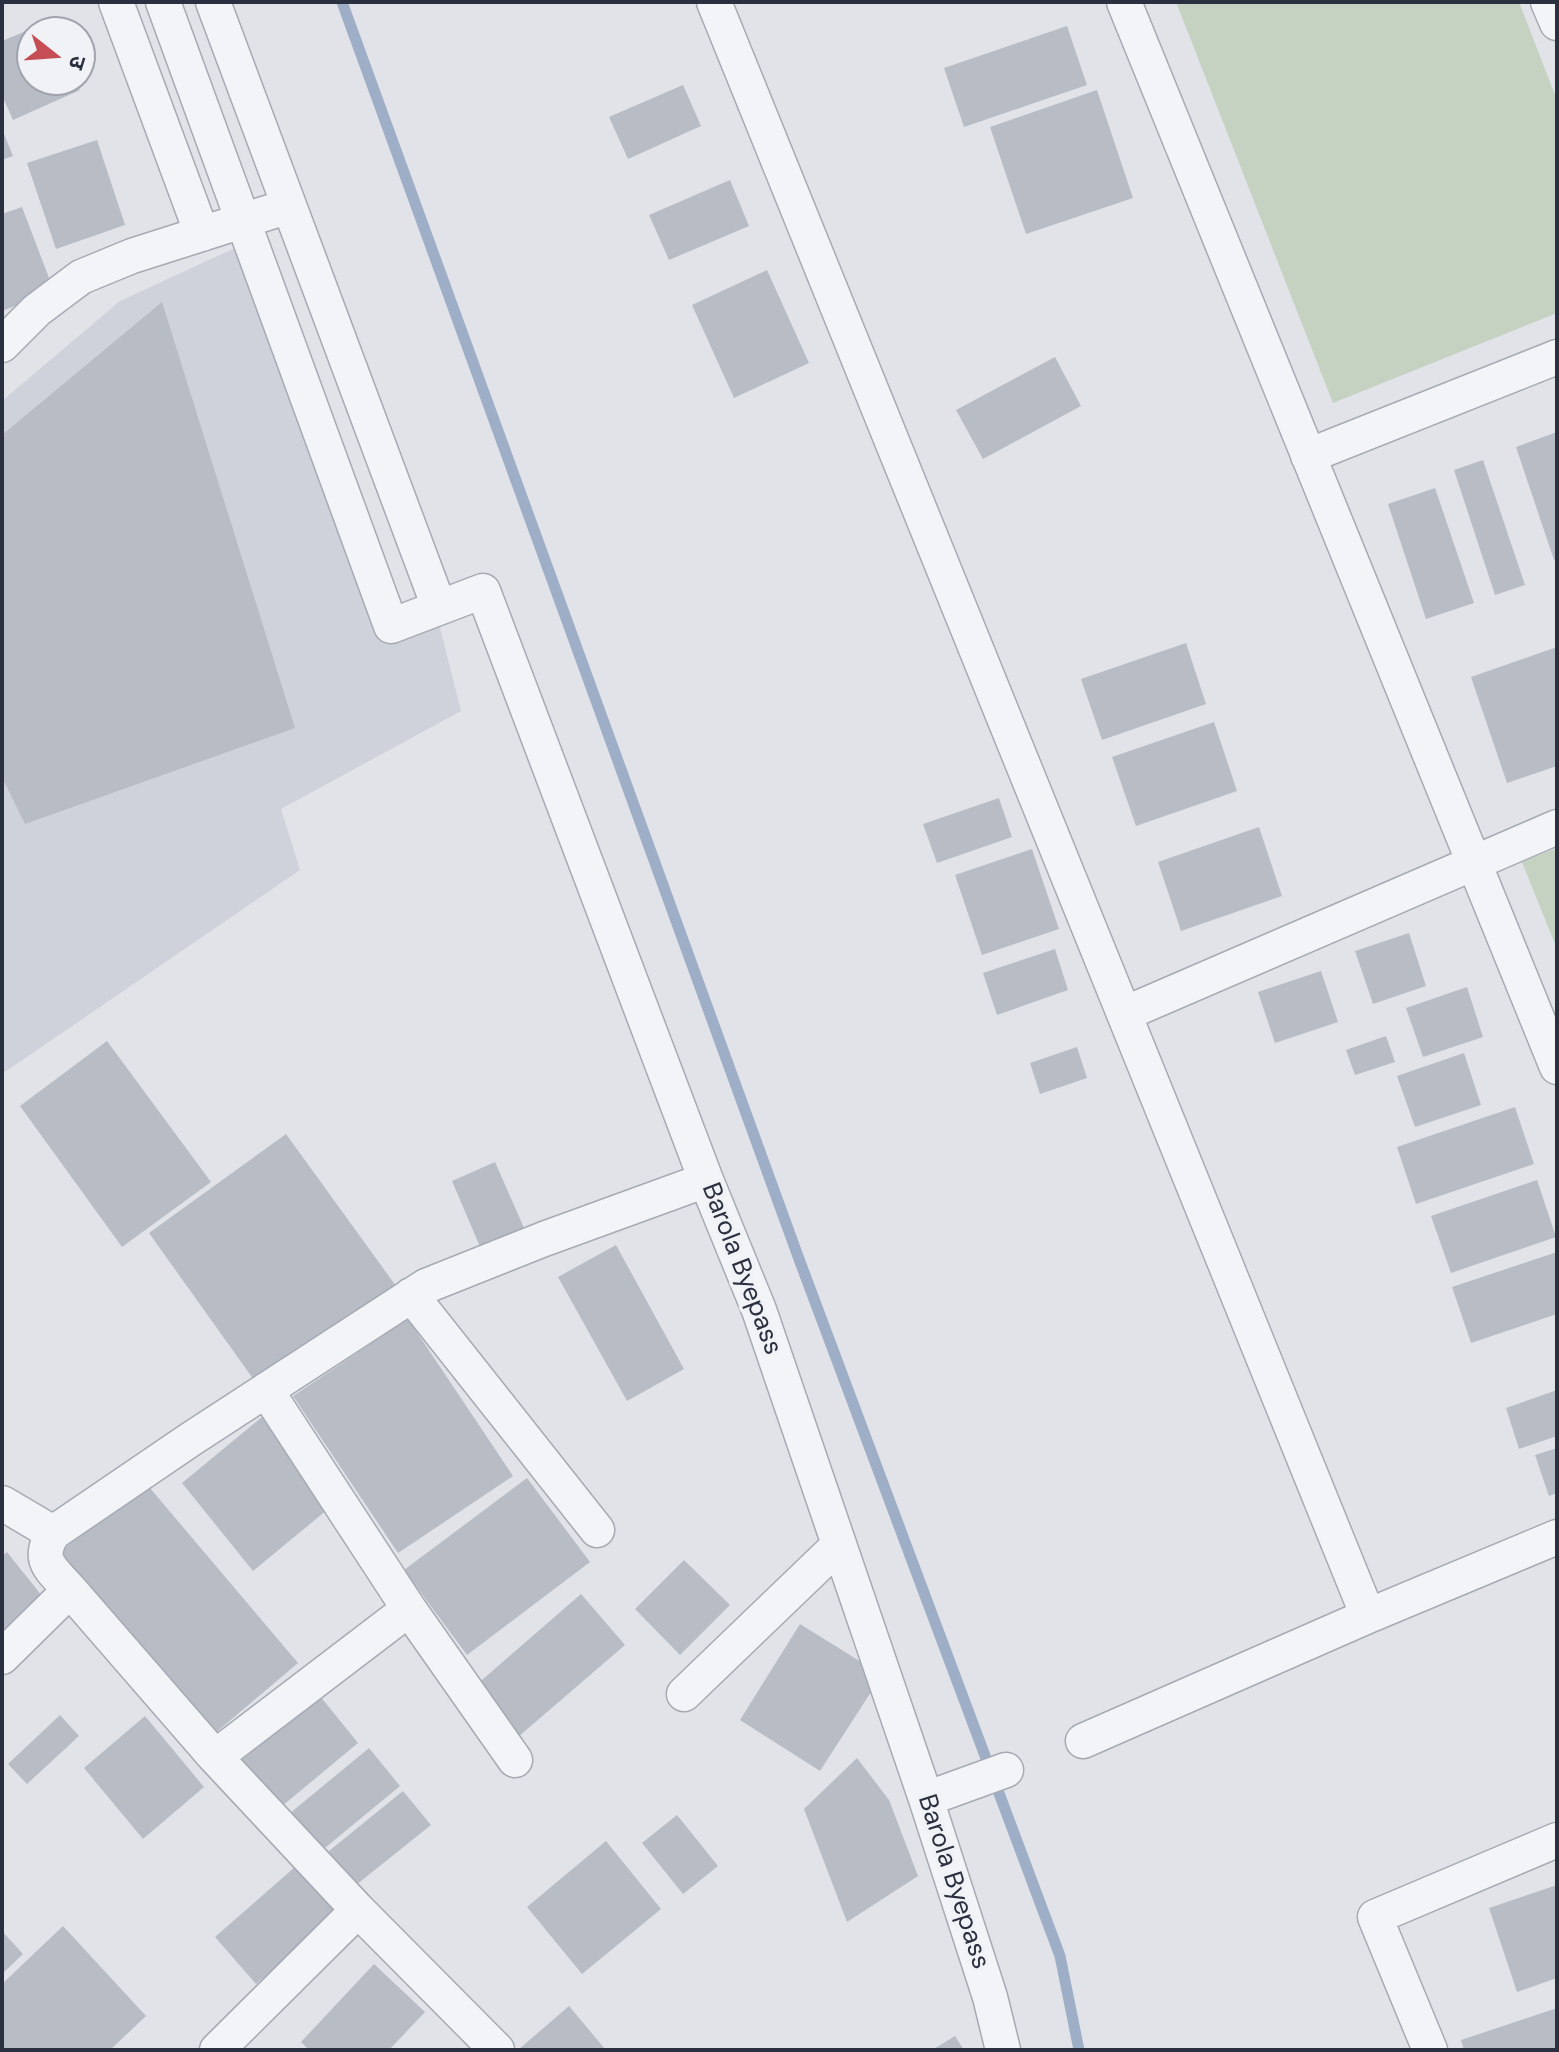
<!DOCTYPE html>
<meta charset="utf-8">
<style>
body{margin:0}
#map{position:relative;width:1559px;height:2052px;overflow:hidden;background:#e1e3e9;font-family:"DM Sans","Noto Sans Devanagari",sans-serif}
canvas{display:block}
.frame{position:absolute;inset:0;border:4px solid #2a303f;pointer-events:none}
.north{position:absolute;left:16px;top:16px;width:80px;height:80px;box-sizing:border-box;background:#f0f2f6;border:2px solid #a1a4ad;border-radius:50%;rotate:107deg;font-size:22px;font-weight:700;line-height:32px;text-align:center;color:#2a303f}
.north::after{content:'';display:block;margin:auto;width:28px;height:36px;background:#c54e54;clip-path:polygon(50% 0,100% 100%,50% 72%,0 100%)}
</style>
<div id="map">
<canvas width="1559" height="2052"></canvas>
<div class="frame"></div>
<div class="north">उ</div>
</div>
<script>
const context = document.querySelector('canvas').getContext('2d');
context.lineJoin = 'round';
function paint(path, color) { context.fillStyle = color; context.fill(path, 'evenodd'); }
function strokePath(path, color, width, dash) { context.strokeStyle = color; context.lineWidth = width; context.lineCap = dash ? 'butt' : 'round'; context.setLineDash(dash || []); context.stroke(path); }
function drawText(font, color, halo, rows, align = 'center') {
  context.font = font + ' "DM Sans",sans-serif'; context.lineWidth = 7; context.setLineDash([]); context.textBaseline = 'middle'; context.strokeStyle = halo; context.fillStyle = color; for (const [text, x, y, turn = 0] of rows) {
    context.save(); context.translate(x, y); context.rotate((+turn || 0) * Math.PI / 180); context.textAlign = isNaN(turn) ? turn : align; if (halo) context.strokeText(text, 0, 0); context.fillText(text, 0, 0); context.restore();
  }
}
const built = new Path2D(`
 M237,247l155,397 47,-20 22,87 -180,98 19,61 -298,204v-673l118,-100z`);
const green = new Path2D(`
 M1176,2h343l38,98v213l-224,90z
 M1557,848v101l-35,-87z`);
const stream = new Path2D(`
 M342,2l457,1257 261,697 19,94`);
const building = new Path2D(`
 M50,21l5,11h-23v48h43l5,10 -67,30 -11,-25v-54z
 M1067,26l20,59 -123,42 -20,-59z
 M683,85l18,41 -73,33 -19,-42z
 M1097,90l36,108 -107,36 -36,-107z
 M2,129l11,27 -11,4z
 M97,140l28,85 -69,24 -29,-86z
 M730,180l19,46 -80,34 -20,-45z
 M22,207l32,84 -52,20v-97z
 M767,270l42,93 -75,35 -42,-93z
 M162,302l133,426 -270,96 -23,-47v-342z
 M1055,357l26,49 -98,53 -27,-49z
 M1557,432v127l-3,1 -38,-113z
 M1483,460l42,125 -30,10 -41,-125z
 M1435,488l39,115 -48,16 -38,-115z
 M1186,643l20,61 -104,36 -21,-61z
 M1557,647v119l-50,17 -36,-106z
 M1214,722l23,69 -101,35 -24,-69z
 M999,798l13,39 -75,26 -14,-39z
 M1259,827l23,69 -101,35 -23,-69z
 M1032,849l27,80 -77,26 -27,-80z
 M1409,933l17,53 -53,18 -18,-53z
 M1055,949l13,41 -71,25 -14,-42z
 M1321,971l17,51 -63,21 -17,-51z
 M1467,987l16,50 -60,20 -17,-49z
 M1386,1036l9,26 -40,13 -9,-25z
 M107,1041l104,141 -89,65 -102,-141z
 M1077,1047l10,31 -47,16 -10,-31z
 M1464,1053l17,52 -66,22 -18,-51z
 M1515,1107l19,57 -118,40 -19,-57z
 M286,1134l110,152 -137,101 -110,-154z
 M495,1162l33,75 -44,19 -32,-75z
 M1537,1180l19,57 -105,36 -20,-57z
 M616,1245l68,124 -57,32 -69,-124z
 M1557,1252v62l-86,29 -19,-56z
 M408,1319l105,157 -115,77 -105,-157z
 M1557,1390v46l-38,13 -13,-41z
 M262,1417l71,88 -80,66 -71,-88z
 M1557,1448v45l-8,3 -14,-41z
 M527,1478l63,84 -123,93 -63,-85z
 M144,1481l154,182 -85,72 -154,-182z
 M7,1552l39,49 -44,36v-81z
 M684,1560l46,45 -50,50 -45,-46z
 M581,1594l44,51 -107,92 -43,-51z
 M800,1624l82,51 -62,96 -80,-51z
 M320,1696l38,47 -77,64 -39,-47z
 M60,1715l19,21 -52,48 -19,-20z
 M145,1716l59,71 -61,52 -59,-71z
 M369,1748l31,38 -80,66 -31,-38z
 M857,1758l32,42 29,76 -71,46 -43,-113z
 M403,1791l28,34 -80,64 -27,-34z
 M677,1815l41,51 -35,28 -41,-51z
 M606,1841l55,68 -79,65 -55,-67z
 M295,1867l42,47 -81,70 -41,-47z
 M1557,1885v93l-40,14 -28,-84z
 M63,1926l83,90 -36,34h-108v-66z
 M2,1931l21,23 -21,20z
 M374,1964l51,48 -36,38h-80l-8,-8z
 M569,2006l36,43 -87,1z
 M1557,2008v42h-93l-3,-10z
 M955,2036l9,14h-32z`);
const street = new Path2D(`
 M116,2l86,232
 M163,2l228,624 92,-35 223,589 53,130 167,489 64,198 13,53
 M213,2l226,605
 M714,2l654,1614
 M1124,2l433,1065
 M1548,2l9,21
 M2,345l35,-35 44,-33 51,-21 157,-50
 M1308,456l249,-99
 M1124,1014l433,-187
 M411,1295l186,235
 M266,1390l143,219 106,151
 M2,1503l51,30
 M2,1657l68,-67
 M684,1694l155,-149
 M1083,1741l285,-125 189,-79
 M215,1757l194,-148
 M926,1799l80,-29
 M358,1910l139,140
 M217,2050l141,-140 -143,-153 -145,-167c-19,-22 -34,-29 -17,-57l138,-94 235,-153 118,-47 162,-59
 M1430,2050l-55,-133 182,-77`);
const streetNames = [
 ["Barola Byepass",741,1269,69],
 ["Barola Byepass",953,1882,72]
];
paint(built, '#cfd2da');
paint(green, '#c5d2c2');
strokePath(stream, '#9eaec6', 11);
paint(building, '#b8bcc5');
strokePath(street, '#a6aab3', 37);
strokePath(street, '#f3f4f7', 34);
drawText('26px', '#2a303f', '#f0f2f6', streetNames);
</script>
